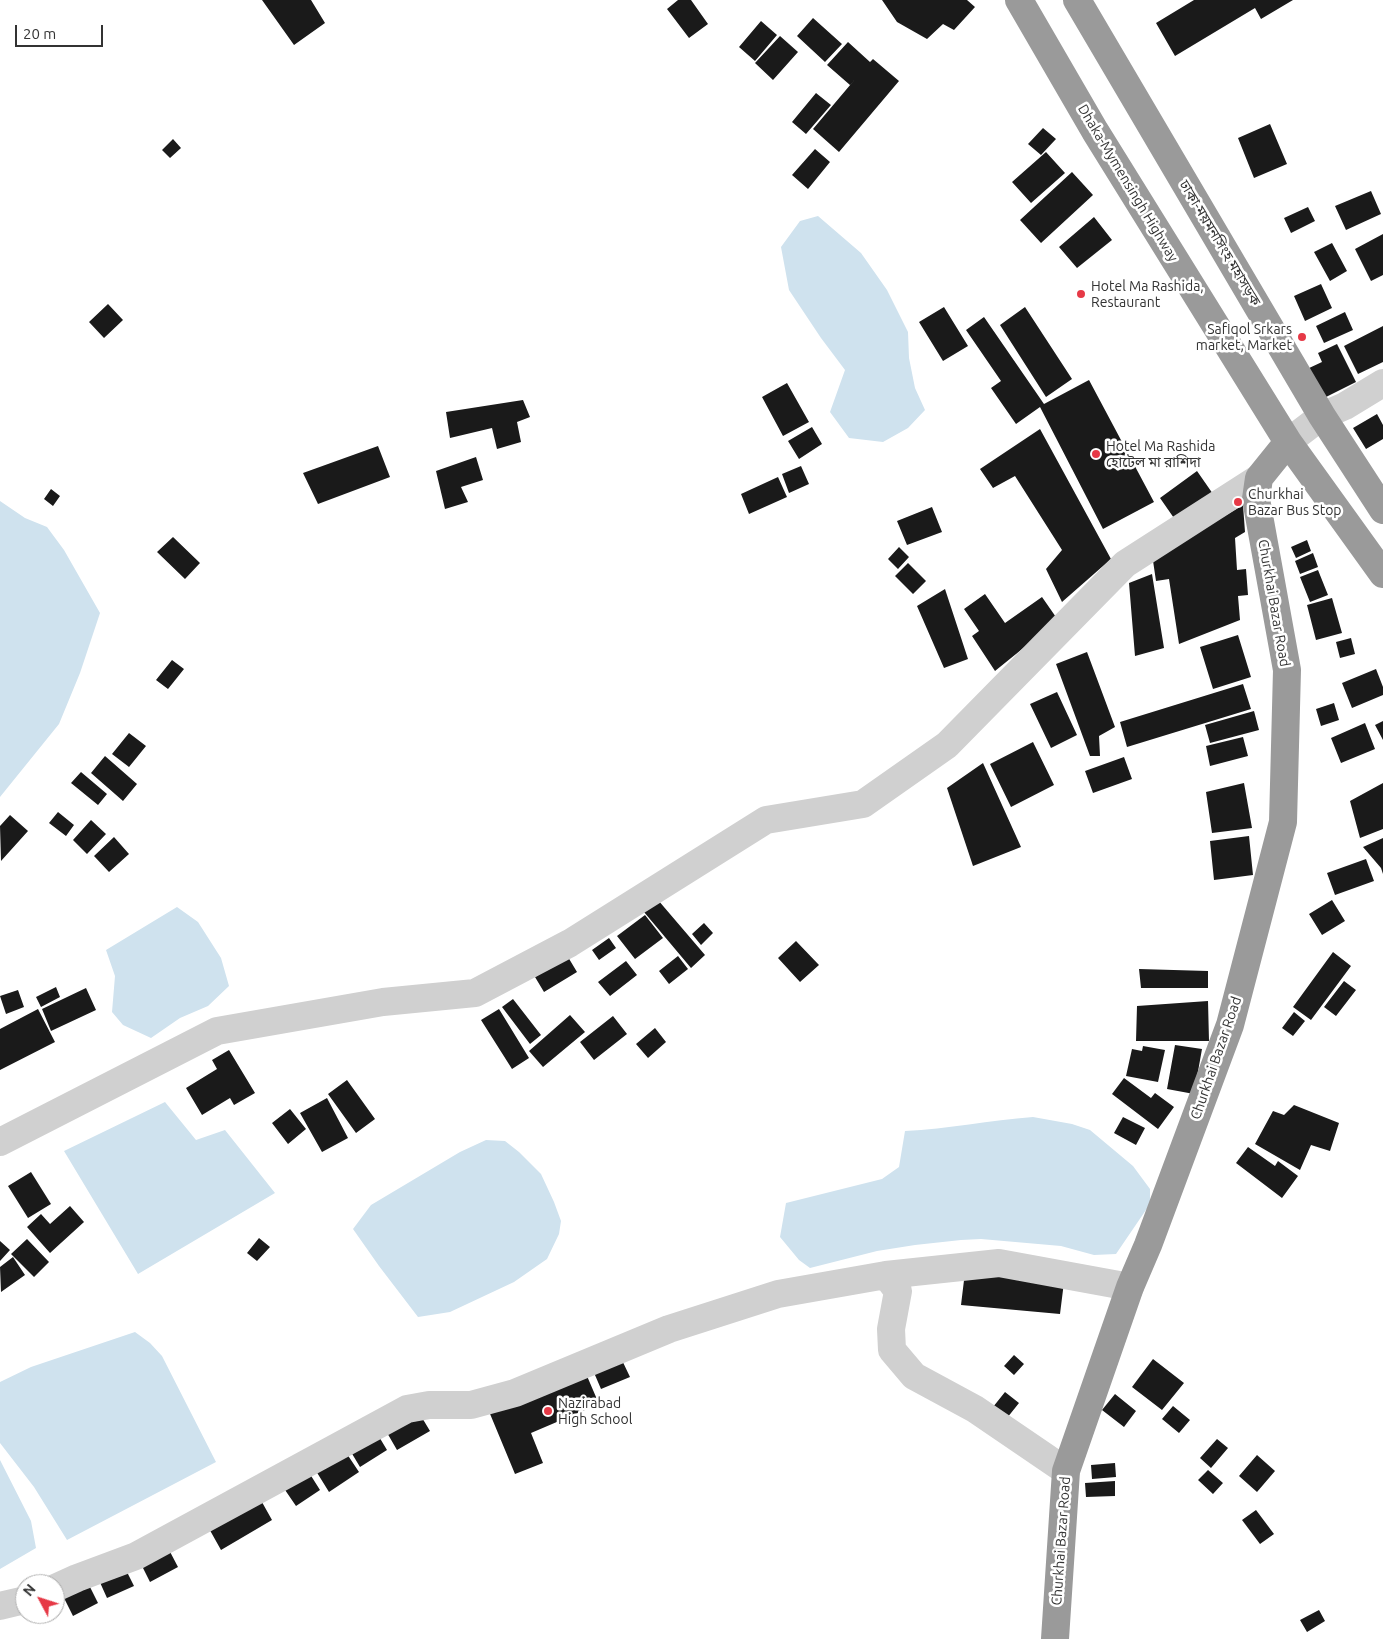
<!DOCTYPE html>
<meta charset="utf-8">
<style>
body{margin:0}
#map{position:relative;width:1383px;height:1639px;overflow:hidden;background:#fff;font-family:Ubuntu,sans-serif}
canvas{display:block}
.north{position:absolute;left:15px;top:1574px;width:50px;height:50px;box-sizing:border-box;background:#fff;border:1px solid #adadad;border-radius:50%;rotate:310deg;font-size:14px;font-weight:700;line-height:20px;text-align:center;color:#333}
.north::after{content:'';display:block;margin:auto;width:18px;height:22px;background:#e63946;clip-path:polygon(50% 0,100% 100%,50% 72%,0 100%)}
.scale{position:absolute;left:15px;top:25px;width:88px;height:22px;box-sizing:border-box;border:2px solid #333;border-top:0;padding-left:6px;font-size:15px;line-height:18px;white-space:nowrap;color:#333;-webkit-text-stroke:4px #fff;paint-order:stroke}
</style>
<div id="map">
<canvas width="1383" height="1639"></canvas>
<div class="north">N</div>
<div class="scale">20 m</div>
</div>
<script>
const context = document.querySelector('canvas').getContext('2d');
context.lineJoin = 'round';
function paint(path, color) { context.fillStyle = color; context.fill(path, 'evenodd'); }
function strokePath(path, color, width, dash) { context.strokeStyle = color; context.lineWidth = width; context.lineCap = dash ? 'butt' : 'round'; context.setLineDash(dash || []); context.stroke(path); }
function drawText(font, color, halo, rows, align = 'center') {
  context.font = font + ' Ubuntu,"Noto Sans Bengali",sans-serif'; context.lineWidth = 5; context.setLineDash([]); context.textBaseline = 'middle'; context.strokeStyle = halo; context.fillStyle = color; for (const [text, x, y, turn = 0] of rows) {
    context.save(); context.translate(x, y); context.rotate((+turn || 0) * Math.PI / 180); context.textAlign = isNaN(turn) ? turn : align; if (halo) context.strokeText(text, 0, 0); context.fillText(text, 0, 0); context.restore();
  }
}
const water = new Path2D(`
 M818,216l43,37 26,37 21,42 1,26 6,30 10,22 -17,18 -25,14 -34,-4 -19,-26 15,-42 -24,-32 -32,-48 -8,-43 19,-26z
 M0,501l25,17 22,9 17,23 36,63 -20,60 -21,51 -59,73z
 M177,907l21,15 23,36 8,28 -21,20 -28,12 -29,20 -28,-13 -11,-13 3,-36 -9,-26z
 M165,1102l31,38 29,-10 50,63 -137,81 -74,-123z
 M1033,1117l39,7 18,6 43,36 17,23v15l-34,50 -22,1 -33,-9 -80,-7 -20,1 -46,5 -38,6 -67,17 -11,-8 -19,-23 6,-34 96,-24 17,-12 6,-36c43,-2 85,-11 128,-14z
 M486,1140l19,1 14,11 22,22 13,28 7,19 -2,13 -12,25 -33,23 -64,30 -32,5 -39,-51 -26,-37 18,-24 89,-53z
 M135,1332l15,11 12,13 54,106 -149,78 -33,-53 -34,-44v-61l31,-15z
 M0,1460l31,61 5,27 -36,21z`);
const building = new Path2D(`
 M262,0h49l14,23 -31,22z
 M678,0h13l17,24 -19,14 -22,-29z
 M882,0h85l8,7 -21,23 -11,-6 -16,15 -30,-17z
 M1194,0h99l-32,19 -6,-11 -80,48 -19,-33z
 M813,18l29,26 -17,18 -28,-26z
 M761,21l16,14 -22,26 -16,-14z
 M780,36l18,16 -25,28 -18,-17z
 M848,42l22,20 3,-3 26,22 -60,71 -26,-23 43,-51 -6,7 -23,-20z
 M816,93l15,12 -25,29 -14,-12z
 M1270,124l17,40 -33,14 -16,-40z
 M1043,128l13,11 -15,16 -13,-11z
 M173,139l8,9 -11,10 -8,-8z
 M815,149l15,13 -22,27 -16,-14z
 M1046,152l19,21 -34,30 -19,-21z
 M1072,172l21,23 -52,48 -21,-23z
 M1371,191l10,23 -35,16 -11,-24z
 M1308,207l7,14 -24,12 -7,-15z
 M1094,217l18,23 -35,28 -18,-21z
 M1383,234v41l-12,6 -16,-32z
 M1332,243l15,28 -17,10 -16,-29z
 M1321,284l11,24 -27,13 -11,-25z
 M108,304l15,16 -19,18 -15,-16z
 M944,307l24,39 -25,15 -24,-39z
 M1025,307l47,72 -26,18 -46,-72z
 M1345,312l8,18 -29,13 -8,-17z
 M984,317l60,87 45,-24 65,122 -51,27 -63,-122 -24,17 -25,-36 10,-7 -35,-51z
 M1383,326v36l-25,12 -14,-28z
 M1337,344l19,38 -34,17 -15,-30 15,-7 -4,-9z
 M787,383l22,39 -26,14 -21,-39z
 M523,400l7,17 -13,5 4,20 -24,7 -5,-21 -42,10 -4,-26z
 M1377,414l6,11v14l-17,10 -13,-21z
 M812,427l10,17 -23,15 -11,-18z
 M1040,429l71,130 -49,43 -16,-33 16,-19 -47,-74 -22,12 -13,-19z
 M378,446l12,31 -72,27 -15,-31z
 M476,457l7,23 -22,7 7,15 -23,7 -9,-38z
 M801,466l8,18 -20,9 -7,-19z
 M1197,471l16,23 -37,27 -16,-23z
 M778,477l9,20 -38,17 -8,-20z
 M51,489l9,7 -7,10 -9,-7z
 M1243,505l2,27 -10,6 2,32 9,-1 2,26 -10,1 2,24 -61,24 -10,-65 -13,2 -4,-27 12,-2z
 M932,507l10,25 -35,13 -10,-24z
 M173,537l27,26 -15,16 -28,-27z
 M1307,540l4,11 -15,7 -5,-11z
 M899,547l10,10 -11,12 -10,-10z
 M1313,553l5,14 -18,7 -5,-13z
 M908,563l18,18 -13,13 -18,-18z
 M1318,570l10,25 -18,7 -10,-25z
 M1152,574l12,74 -29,8 -6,-73z
 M945,589l23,70 -24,9 -27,-62z
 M985,594l20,29 37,-26 16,23 -63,51 -23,-35 7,-5 -15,-22z
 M1332,598l10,35 -26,7 -9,-35z
 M1238,635l13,42 -38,12 -13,-42z
 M1351,638l4,16 -15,4 -4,-16z
 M1087,652l28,75 -16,9 1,20h-10l-34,-92z
 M172,660l12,9 -16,20 -12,-9z
 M1376,669l7,18v8l-31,13 -10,-25z
 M1243,684l8,25 -124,38 -7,-25z
 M1057,692l20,43 -26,13 -21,-44z
 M1334,703l5,17 -18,6 -5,-17z
 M1254,711l5,19 -49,13 -5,-18z
 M1383,721v19l-8,-15z
 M1365,723l10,26 -34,14 -10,-25z
 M129,733l17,13 -17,21 -17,-13z
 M1243,737l5,19 -38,10 -4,-20z
 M1033,742l21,43 -43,22 -21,-43z
 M105,756l32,28 -14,17 -32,-28z
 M1124,757l8,22 -39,14 -8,-22z
 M983,763l38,84 -48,19 -26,-78z
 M81,772l26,22 -9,11 -27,-22z
 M1244,783l8,45 -40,5 -6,-41z
 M1383,783v46l-23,9 -10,-37z
 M58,812l16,13 -8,11 -17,-13z
 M10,815l18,16 -27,30 -1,-35z
 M91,820l15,14 -19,20 -14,-14z
 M1249,836l4,39 -39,5 -4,-39z
 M114,837l15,17 -20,18 -15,-16z
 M1383,838v36l-2,-6 -18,-21z
 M1366,859l8,22 -39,14 -8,-22z
 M658,900l47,55 -14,13 -47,-56z
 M1332,900l13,21 -23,14 -13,-21z
 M645,915l18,23 -28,21 -18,-23z
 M704,923l9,10 -12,12 -9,-11z
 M609,938l7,10 -17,12 -7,-10z
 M796,941l23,24 -19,17 -22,-24z
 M1333,952l18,14 -40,54 -18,-13z
 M678,956l10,13 -19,15 -10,-13z
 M568,957l9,15 -33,20 -9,-15z
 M626,961l11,14 -27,21 -12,-14z
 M1139,969l69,2v17h-67z
 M1344,981l12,9 -20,26 -12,-9z
 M56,987l4,10 -19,10 -5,-10z
 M86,988l10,22 -45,21 -9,-22z
 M18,990l6,17 -18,7 -6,-18z
 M513,999l28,36 -11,9 -28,-37z
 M1208,1001l1,40h-73l1,-35z
 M38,1009l17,33 -55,28v-41z
 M499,1009l30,49 -17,11 -31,-49z
 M1294,1012l11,9 -12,15 -11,-8z
 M570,1015l15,17 -42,35 -14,-16z
 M613,1016l14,18 -33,26 -14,-18z
 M655,1028l11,14 -18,16 -12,-14z
 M1175,1045l27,4 -8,45 -27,-5z
 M1143,1046l22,4 -7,32 -32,-6 6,-27 10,2z
 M229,1050l26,43 -21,12 -4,-7 -28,17 -16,-27 31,-19 -5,-9z
 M1124,1078l27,20 4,-5 19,14 -16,22 -46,-35z
 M347,1080l28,39 -19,14 -28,-39z
 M327,1098l21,40 -26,14 -22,-39z
 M1294,1105l45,18 -9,28 -19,-6 -11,25 -45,-26 18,-33 11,4z
 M290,1109l16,20 -18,15 -16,-21z
 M1123,1117l22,11 -9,17 -22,-12z
 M1248,1147l27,19 3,-5 20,15 -16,22 -46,-35z
 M31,1172l20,32 -23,14 -20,-32z
 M70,1206l14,16 -34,31 -23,-26 14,-13 9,10z
 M259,1238l11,9 -13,14 -10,-8z
 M27,1239l22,23 -15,15 -23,-23z
 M0,1241l10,9 -10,11z
 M13,1257l12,18 -24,17 -1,-25z
 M965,1272l99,10 -4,32 -99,-9z
 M1014,1355l10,9 -10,11 -10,-9z
 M620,1356l10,21 -29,12 -9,-21z
 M1153,1359l31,24 -22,27 -30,-23z
 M584,1369l15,35 -68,29 12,30 -28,11 -27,-65z
 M1005,1392l14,11 -12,15 -14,-11z
 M1115,1394l21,17 -12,16 -22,-17z
 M1173,1406l17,14 -11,13 -17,-14z
 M418,1411l12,20 -33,19 -11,-19z
 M378,1435l9,15 -27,17 -9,-15z
 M1217,1439l11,9 -17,20 -11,-10z
 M345,1451l14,21 -30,20 -13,-21z
 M1257,1455l18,16 -18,21 -18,-16z
 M1115,1463l1,14 -24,2 -1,-14z
 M1208,1470l15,13 -10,11 -15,-14z
 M308,1471l12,19 -24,16 -13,-19z
 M1115,1481v15l-29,1 -1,-14z
 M258,1495l14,25 -51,30 -14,-25z
 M1256,1510l18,24 -14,10 -18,-24z
 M167,1546l11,21 -28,15 -11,-22z
 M124,1566l10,20 -27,12 -9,-20z
 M87,1581l11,22 -25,13 -11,-22z
 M1319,1610l6,11 -18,11 -7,-12z`);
const minor = new Path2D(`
 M1288,442l34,-26 23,-10 38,-23
 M0,1142l217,-111 166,-29 92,-9 95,-50 196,-123 97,-16 84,-59 178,-181 134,-86
 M886,1275l113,-12 131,24
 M55,1588l22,-10 59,-22 271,-147 22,-4h42l44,-12 154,-64 109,-35 108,-19 12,16 -7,38 1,21 22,26 61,33 91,62
 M0,1606l25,-6`);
const highway = new Path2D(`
 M1019,0l76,131 193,311 95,132
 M1077,0l245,416 61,94
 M1055,1639l11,-168 64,-184 18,-42 82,-220 53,-203 4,-152 -31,-171 3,-21 29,-36`);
const markers = [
 [1081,294,5,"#e63946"],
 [1302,337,5,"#e63946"],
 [1096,454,5,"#e63946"],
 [1238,502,5,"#e63946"],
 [548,1411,5,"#e63946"]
];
const streetNames = [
 ["Dhaka-Mymensingh Highway",1128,183,59],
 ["ঢাকা-ময়মনসিংহ মহাসড়ক",1220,243,59],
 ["Churkhai Bazar Road",1274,603,80],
 ["Churkhai Bazar Road",1216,1058,-71],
 ["Churkhai Bazar Road",1061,1541,-86]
];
const poiNames = [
 ["Hotel Ma Rashida,",1091,286],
 ["Restaurant",1091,302],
 ["Safiqol Srkars",1292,329,"right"],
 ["market, Market",1292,345,"right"],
 ["Hotel Ma Rashida",1106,446],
 ["হোটেল মা রাশিদা",1106,462],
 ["Churkhai",1248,494],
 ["Bazar Bus Stop",1248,510],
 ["Nazirabad",558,1403],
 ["High School",558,1419]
];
paint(water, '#cfe2ee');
paint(building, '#1a1a1a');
strokePath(minor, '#d0d0d0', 28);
strokePath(highway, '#9a9a9a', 28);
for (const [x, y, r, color] of markers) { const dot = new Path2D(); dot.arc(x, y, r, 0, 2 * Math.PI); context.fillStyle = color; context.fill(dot); strokePath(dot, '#fff', 2); }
drawText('14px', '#333', '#fff', streetNames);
drawText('14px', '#333', '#fff', poiNames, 'left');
</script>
